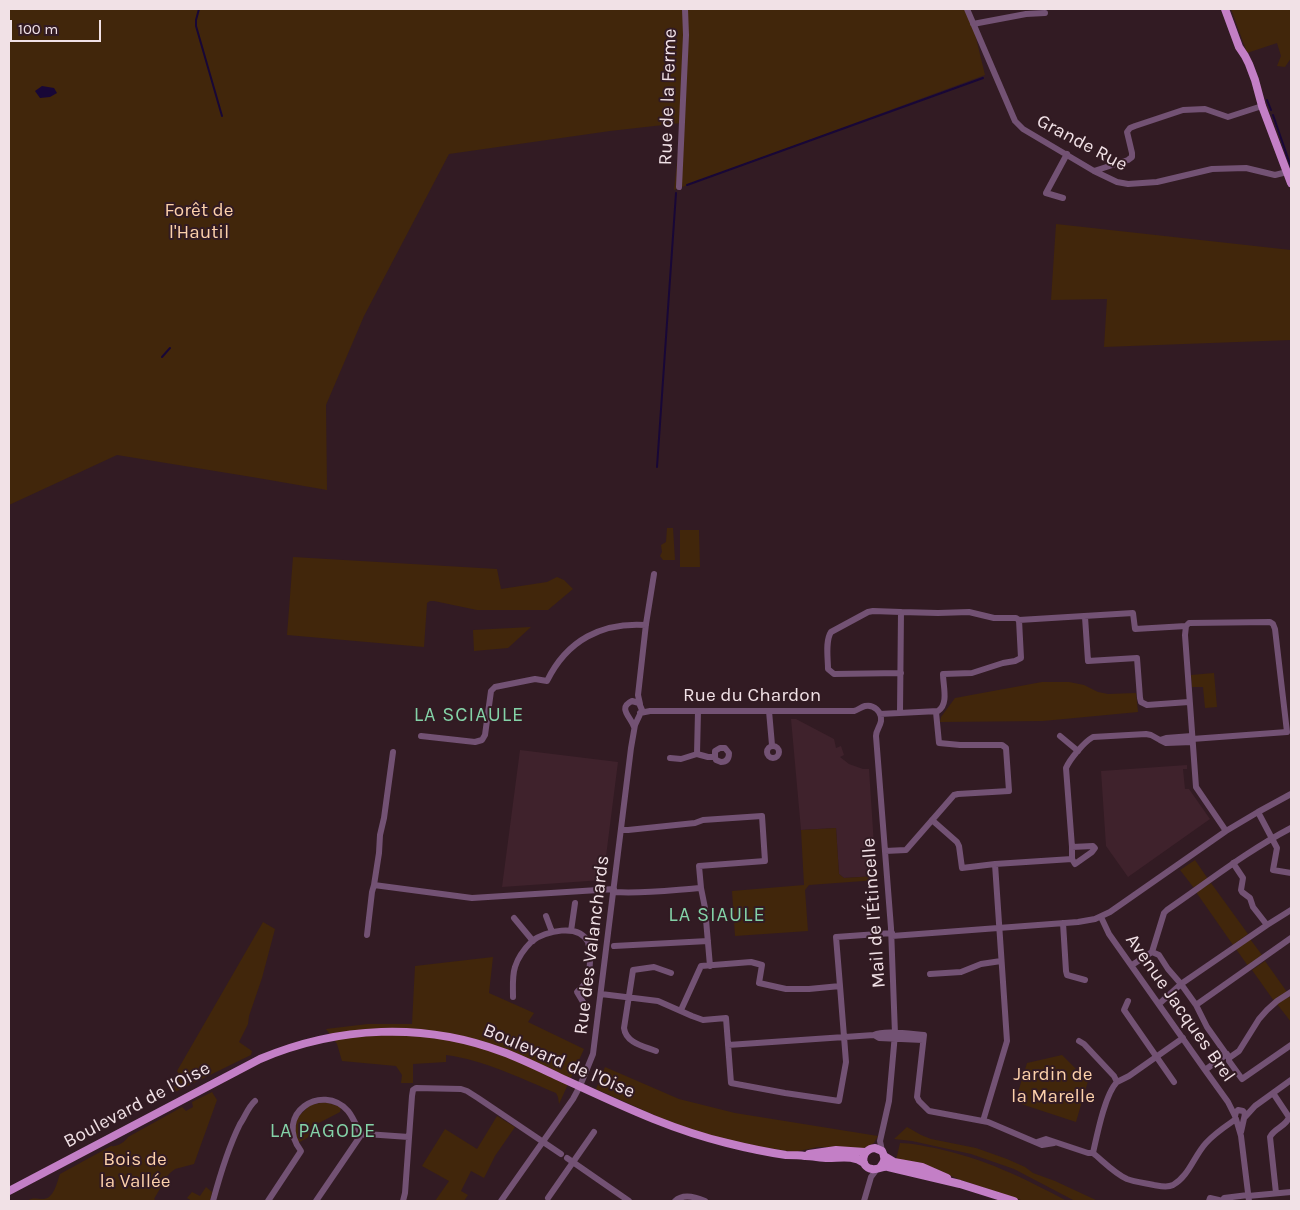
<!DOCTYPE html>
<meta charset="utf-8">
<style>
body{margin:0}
#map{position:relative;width:1300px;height:1210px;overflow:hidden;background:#321b23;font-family:Karla,sans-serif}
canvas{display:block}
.frame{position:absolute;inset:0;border:10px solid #f1e1e6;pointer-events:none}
.scale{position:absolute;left:10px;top:20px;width:91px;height:22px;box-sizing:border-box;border:2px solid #f1e1e6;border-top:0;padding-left:6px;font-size:15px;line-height:18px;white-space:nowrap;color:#f1e1e6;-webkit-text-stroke:4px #321b23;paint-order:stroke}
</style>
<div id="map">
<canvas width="1300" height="1210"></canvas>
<div class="frame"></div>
<div class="scale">100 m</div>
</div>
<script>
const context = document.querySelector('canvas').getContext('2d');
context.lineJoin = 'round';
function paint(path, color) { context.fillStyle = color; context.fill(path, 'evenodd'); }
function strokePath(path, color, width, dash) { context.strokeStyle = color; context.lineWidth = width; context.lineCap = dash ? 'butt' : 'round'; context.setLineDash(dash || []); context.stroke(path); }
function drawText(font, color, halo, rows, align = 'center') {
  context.font = font + ' Karla,sans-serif'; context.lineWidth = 4; context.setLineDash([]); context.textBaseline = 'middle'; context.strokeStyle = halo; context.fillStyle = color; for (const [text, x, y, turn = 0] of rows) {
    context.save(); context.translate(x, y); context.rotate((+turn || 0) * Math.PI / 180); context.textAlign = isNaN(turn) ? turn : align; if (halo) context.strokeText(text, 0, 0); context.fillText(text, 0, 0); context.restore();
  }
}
const built = new Path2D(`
 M791,719h5l38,20 2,9 5,-2 3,9 -4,2 9,7 14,5h6l7,107 -32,2 -5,-4 -3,-46 -35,2z
 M520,750l98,12 -15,118 -101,7z
 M1187,765v4h-4l2,20h4l21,30 -82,58 -22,-31 -5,-75z`);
const green = new Path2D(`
 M9,9h960l16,66 -311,115 7,-67 -71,8 -161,23 -85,162 -38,89 1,85 -69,-12 -141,-23 -108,50z
 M1231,9h60v49l-6,9 -8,-1 4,-10 -4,-13 -30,10z
 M1056,224l235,26v90l-187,7 3,-48 -56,1z
 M667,528h6l2,32h-12l-3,-4 2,-4 -1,-7 5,-3z
 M680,530h19l1,37h-20z
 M293,557l204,12 4,20 46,-7 10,-5 7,3 9,9 -25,21h-71l-43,-9h-4l-3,2 -3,44 -137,-12z
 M531,627l-23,21 -34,3 -1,-21z
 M1214,673l3,34 -12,1 -2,-21h-11l-1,-12z
 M1042,682h27l15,3 14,7 10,2 28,-1 2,19 -95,9 -103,1 1,-5 14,-19z
 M836,828l3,46 5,4 32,-2 1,4 -68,5 -4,5 3,41 -73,5 -3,-45 72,-6 -3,-55z
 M1195,860l13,19 -14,9 -14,-18z
 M1211,883l37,51 -15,11 -37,-53z
 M263,922l12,7 -13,49 -13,38 -1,8 -9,18 13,9 -1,4 -76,37 -2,-1c1,-8 10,-13 4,-20z
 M1250,939l12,16 -14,11 -12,-17z
 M493,957l-4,36 45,20 -6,9 56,27 -25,55 -1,-7 -2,-4c-36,-15 -72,-33 -110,-38v7l-33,2v19h-12l1,-8 -6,-9 -54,-5 -5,-17 -11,-15 42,-5h44l3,-58z
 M1265,961l22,31 -13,9 -22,-31z
 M1289,996l2,4v22l-14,-18z
 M1062,1055l26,26 -12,41 -61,-20 12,-39z
 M605,1067l74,32 56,14 143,23 -4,7 -14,7 -17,-3h-25l-24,5 -33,-5 -30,-6 -39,-11 -31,-12 -65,-29z
 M212,1092l5,8 -23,64 -19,5 -5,4 -2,2 -14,24 3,2h-130c6,-4 9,-2 16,-2 11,0 14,-17 17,-25l51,-28c6,1 14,-4 17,-9l54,-30 4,4 7,-4 -1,-5z
 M325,1102l16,5 -1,5 -25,13 -1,9 -16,9 -4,-12 3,-13 13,-13z
 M497,1116l18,11 -20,29 -11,22 -13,-7 -10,20 7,4 -4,6h-29l14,-20 -27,-15 23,-37 32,20z
 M907,1127l14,8 10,4 45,9 31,11 18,8 8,6 22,8 43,20h-23l-61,-32 -43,-15 -59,-13 -18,-2z
 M900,1143c11,0 24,3 35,5 50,11 87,29 132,53h-43l-66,-22 -22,-10 -40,-9z
 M206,1187l6,5 -2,9h-18l-5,-3 5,-6 8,4z`);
const water = new Path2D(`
 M42,86l12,2 3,5 -7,4 -10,1 -5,-7z`);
const stream = new Path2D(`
 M199,9l-3,11v6l26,90
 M1267,100l4,10
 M1273,115l18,52
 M687,185l296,-107
 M162,357l8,-9
 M657,467l19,-274`);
const minor = new Path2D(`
 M967,9l48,112 8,8 71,42 23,11 11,2 29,-2 55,-13 34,-1 29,7 12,-3
 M973,24l53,-10 19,-1
 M1094,171l34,-11 4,-3v-4l-5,-21 3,-4 5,-2 48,-16 22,-1 23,8 34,-11
 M679,187l7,-152 -1,-26
 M1063,198l-17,-5 21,-39
 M1085,617l3,44 49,-3 3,40 1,4 6,3 42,-3
 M1186,626l-1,9 11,152 30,44
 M901,673l-67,1 -6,-5c0,-11 -3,-28 3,-37l37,-20 5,-1 28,1
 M640,704l-2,-9 8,-71 8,-50
 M769,711l3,34
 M900,712l1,-100 37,1 31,-1 25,6h22l3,2 114,-7 2,16 51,-3 3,-3 81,-1 3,2 2,5 12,103 -95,7
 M640,713l10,-2h204c4,-1 7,-4 11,-5 9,-2 17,6 16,15 -1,6 -5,9 -5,15l15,192 4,106 -6,67 -9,40 2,10
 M880,714l58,-3c11,-7 5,-25 5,-37l29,-1 31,-10 12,-2 6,-3 -2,-38
 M421,736l54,6 7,-2 3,-5 6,-44 4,-4 40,-8 12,2c20,-41 55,-59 99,-56
 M1060,736l18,15
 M1192,736l-26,2 -6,2 6,3 26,-1
 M767 752a6 6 0 1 1 12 0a6 6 0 1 1-12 0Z
 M697,754l11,3h7l1,3 5,2c6,0 8,-4 8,-9l-4,-5h-5l-5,3v6
 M670,758l11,1 16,-5 1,-43
 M1258,812l19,36 -4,22 18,3
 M932,820l25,22 2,4 3,22 33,-4 77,-5
 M622,830h6l67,-7 8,-3 59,-4 3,45 -66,5 2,22 4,20 5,58
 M1072,847v12l3,5 17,-12 3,-4 -2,-2 -21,1 -6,-79c4,-9 18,-26 27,-31l53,-3 5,1 9,5
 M885,851l21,-1 48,-55 4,-1 51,-3 -3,-43 -4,-3h-42l-21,-2 -3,-31
 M1233,863l10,15 -2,12 1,2 8,6 3,9 14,18
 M374,885l98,13 142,-9
 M614,892c29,2 58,-2 87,-4
 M546,916l6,16
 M1101,917l8,17 96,136 23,32 7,14
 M514,918l19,23
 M1063,923l3,48 1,4 18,5
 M571,931l4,-28
 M367,935l5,-43 2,-7 5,-32 1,-18 4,-17 9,-66
 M892,936l186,-14 17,-3 15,-7 116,-81 32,-19 33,-18
 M614,946l94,-5
 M1152,952l7,3 9,14 13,15 15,21 11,22 22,31v3l13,18 49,-34
 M1132,965l20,-13 12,-39 3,-3c41,-28 80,-59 124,-82
 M930,974l31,-2 20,-8 20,-3
 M601,994l57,7 34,15 11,4 23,-2 5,65 54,10 54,8 7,-39 -6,-76
 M513,997c0,-9 -1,-21 2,-30 3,-10 10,-19 17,-26 13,-10 47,-18 56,1 2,6 2,13 2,19 -1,17 0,19 -13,31l9,15
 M1128,1001l-4,9 50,72
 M1159,1004l22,-20 86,-59 24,-15
 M1196,1005l95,-67
 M681,1010l20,-44 50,-4 11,3 -3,18 27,6h23l31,-3 -4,-49 56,-4
 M923,1040l-44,-2 -5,-3c10,-5 37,-1 50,0l-7,62 2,4 10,10 59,11 54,23 12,-2
 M1079,1041l5,3 30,32 3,6c-12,12 -20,53 -24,71
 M728,1045l146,-10
 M656,1051c-13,-5 -30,-8 -32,-23l9,-58 21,-3 17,6
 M1229,1058l10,-7 20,-32 8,-9 10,-9 14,-9
 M1205,1070l22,-16
 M1117,1082l12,-6 54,-38
 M1273,1093l16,24c-2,9 -15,11 -19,20l6,56
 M1235,1116l1,-4 2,-2 5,1 2,3 -4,18
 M1245,1117l10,-11 36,-26
 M983,1121l24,-80 -12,-177
 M1037,1142l9,-3 42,14h5c11,9 21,20 34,26 8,3 18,4 27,6 6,1 13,3 19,0 16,-9 21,-29 33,-42 9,-10 20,-17 30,-24l5,17 8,65
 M567,1158l62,43
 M1248,1196l43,-4
 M548,1198l46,-66
 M213,1201c7,-26 15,-53 27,-77 5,-7 8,-17 15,-23
 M268,1201l33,-50c-28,-37 21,-69 47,-40 5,6 9,16 13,24
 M316,1201l45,-66 5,-1 43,3
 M403,1201l2,-8 7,-97 1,-6 3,-2 45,1 6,2 11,7 83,56
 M501,1201l72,-102 7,-13 13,-32 38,-306 4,-23 7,-15 -3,-7 -7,-2c-15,7 -1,16 2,26
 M675,1201c8,-8 21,-4 30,0
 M864,1201l7,-24 6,-8
 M1209,1201l1,-3 13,3
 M1223,1201l1,-3 24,-3`);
const major = new Path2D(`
 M1225,9l14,38 6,9 4,8 6,16 7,26 29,77
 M809,1154l27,-4 29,2
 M884,1156l10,6 28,5 25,11
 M881,1166c4,-4 4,-10 1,-15l-7,-3c-14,1 -16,19 -3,21 6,1 10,-3 16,-2l72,17 54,17
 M9,1191l251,-132c78,-33 164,-37 243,-7 19,7 37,16 56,25 55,25 109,52 168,66 20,5 39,9 59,12 7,0 13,0 19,1 8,0 15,2 23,2 13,0 25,-3 36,5`);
const streetNames = [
 ["Rue de la Ferme",668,97,-88],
 ["Grande Rue",1082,143,28],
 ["Rue du Chardon",752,696],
 ["Mail de l'Étincelle",874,913,-94],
 ["Rue des Valanchards",592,945,-83],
 ["Avenue Jacques Brel",1180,1008,55],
 ["Boulevard de l'Oise",559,1061,23],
 ["Boulevard de l'Oise",137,1105,-28]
];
const parkNames = [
 ["Forêt de",199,211],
 ["l'Hautil",199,233],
 ["Jardin de",1053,1075],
 ["la Marelle",1053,1097],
 ["Bois de",135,1160],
 ["la Vallée",135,1182]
];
const neighbourhoodNames = [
 ["LA SCIAULE",469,715],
 ["LA SIAULE",717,915],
 ["LA PAGODE",323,1131]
];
paint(built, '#3f222c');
paint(green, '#41260b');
paint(water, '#180737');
strokePath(stream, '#180737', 2);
strokePath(minor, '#735274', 6);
strokePath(major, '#c37fc6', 8);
drawText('19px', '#f1e1e6', '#321b23', streetNames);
drawText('19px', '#fdd1ab', '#321b23', parkNames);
context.letterSpacing = '1px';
drawText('20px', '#84d3a8', '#321b23', neighbourhoodNames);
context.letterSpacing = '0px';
</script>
